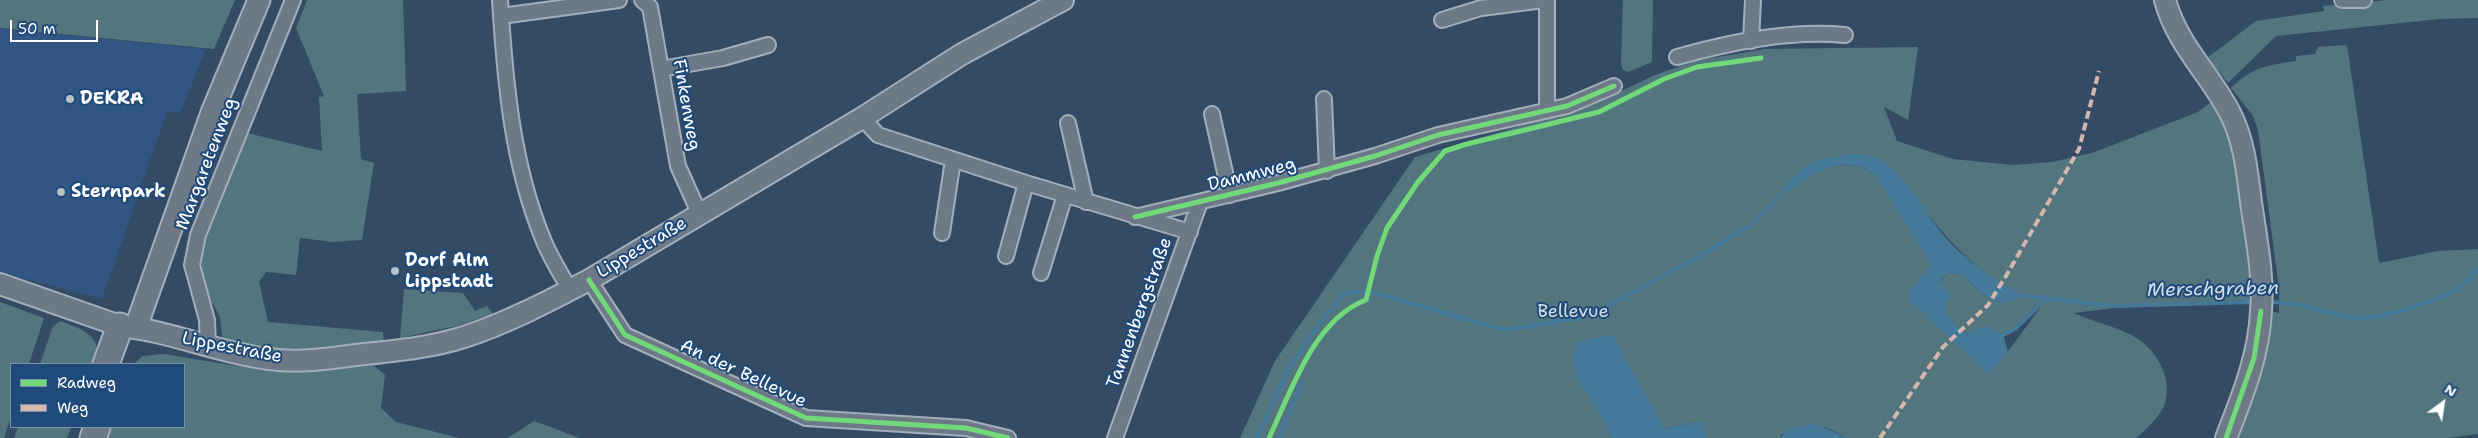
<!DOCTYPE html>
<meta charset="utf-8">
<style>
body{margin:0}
#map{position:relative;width:2478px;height:438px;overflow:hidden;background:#344b65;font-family:"Shantell Sans",sans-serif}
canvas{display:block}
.legend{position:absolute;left:10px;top:363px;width:175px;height:65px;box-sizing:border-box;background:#1f4a7a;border:1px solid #7992af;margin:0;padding:6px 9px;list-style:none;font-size:15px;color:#fff}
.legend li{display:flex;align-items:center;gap:10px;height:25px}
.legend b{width:25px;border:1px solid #7992af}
.north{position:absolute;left:2418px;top:378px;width:50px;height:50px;-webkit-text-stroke:4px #1f4a7a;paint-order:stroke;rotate:31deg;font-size:14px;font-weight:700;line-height:20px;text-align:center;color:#fff}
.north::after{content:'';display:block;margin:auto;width:18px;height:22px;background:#fff;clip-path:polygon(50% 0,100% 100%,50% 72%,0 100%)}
.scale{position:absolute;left:10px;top:20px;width:88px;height:22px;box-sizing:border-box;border:2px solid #fff;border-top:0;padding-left:6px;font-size:15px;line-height:18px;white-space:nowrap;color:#fff;-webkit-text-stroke:4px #1f4a7a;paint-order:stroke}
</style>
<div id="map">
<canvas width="2478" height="438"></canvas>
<ul class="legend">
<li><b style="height:6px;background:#71d979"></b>Radweg</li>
<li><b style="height:6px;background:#d1b7ad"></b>Weg</li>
</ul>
<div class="north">N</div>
<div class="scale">50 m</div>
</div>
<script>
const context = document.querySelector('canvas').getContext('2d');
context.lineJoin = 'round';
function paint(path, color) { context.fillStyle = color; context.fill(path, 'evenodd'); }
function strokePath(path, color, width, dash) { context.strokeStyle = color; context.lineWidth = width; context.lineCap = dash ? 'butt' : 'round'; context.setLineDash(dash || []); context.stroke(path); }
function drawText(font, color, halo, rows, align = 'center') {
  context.font = font + ' "Shantell Sans",sans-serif'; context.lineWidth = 4; context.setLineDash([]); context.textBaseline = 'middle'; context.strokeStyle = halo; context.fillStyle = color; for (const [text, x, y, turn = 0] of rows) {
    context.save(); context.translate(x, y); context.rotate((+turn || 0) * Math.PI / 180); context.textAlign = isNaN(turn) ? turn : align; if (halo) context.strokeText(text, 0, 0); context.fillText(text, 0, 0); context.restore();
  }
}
const built = new Path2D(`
 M0,29l206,20 -26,64 -13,-2 -65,188 -102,-27z`);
const green = new Path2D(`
 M0,0h235l-21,49 -214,-21z
 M307,0h96l3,91 -49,3 4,65 13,4 -12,77 -29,2 -33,-4 -4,37 -30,-3 -7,10 9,40 115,10 1,14 -108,4 -46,-6 -8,-8 -2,-19 -18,-33v-38l45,-113 75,18 -3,-54 5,-1 -28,-68z
 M1623,0h30l-1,62 -24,10 -5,-2 -2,-6z
 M2388,0h90v18l-38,1 -164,17 -48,47 -21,-25 49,-37 68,-10 -1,-5z
 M2347,45l32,218 59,-12 40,-2v185l-30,4h-213l34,-127 10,2v-25l-21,-158 -5,-14 -22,-28c21,-21 37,-23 65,-27v-5l19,-2 3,-7z
 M1918,47l-10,73 -24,-13 13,34 56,18 60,6 39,-3 40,-9 106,-41 13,-10 12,16 9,22 18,141 -1,22 -134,5 -41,5c19,9 42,13 61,24 22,13 39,43 29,69 -5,12 -18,23 -28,32h-289c-32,-17 -33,-16 -66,-3l-1,3h-74l-4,-17 -38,8 -65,-17 13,26h-372l35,-77 140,-204 179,-53 61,-29 40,-14 70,-12zM1829,157l63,12c42,51 69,97 132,127l-41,-1 -21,-21 -14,-1 -8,9 6,33 20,19 19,-8 18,9 12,-6 27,-24 -27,37 -25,31 -84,-76 26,-33 -56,-88c-27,-22 -59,-8 -83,12z
 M404,289l59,4 12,18 12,-5 6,8 -36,12 -57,12z
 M0,302l44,16 -15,46h-18v52l-7,22h-4z
 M61,321c22,9 44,15 33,43h-54l13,-38z
 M164,354l110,18 99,-7 12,10 -4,33 15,14 63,16h-355l4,-11h76v-63h-51l10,-8z
 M534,421l46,17h-72z
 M18,427h53l-4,11h-53z`);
const water = new Path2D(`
 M1853,154c7,1 16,1 22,4 29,11 50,56 70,79 22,24 50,45 80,59l-24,8 -18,-9 -21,-21 -14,-1 -8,8 11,13 -6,10 1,11 20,19 19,-8 18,9 5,16 -19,23 -83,-77 25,-33 -55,-88c-35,-29 -71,4 -101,24 27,-35 34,-41 78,-46z
 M1613,335l51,94 38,-8 4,17h-94l-13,-26 -22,-33 -5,-23 6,-14z
 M1809,424l10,1 28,13h-67l9,-9z`);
const stream = new Path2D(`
 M2025,296l87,10 142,-4
 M2266,302c30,-1 58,11 87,16 22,4 86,-18 106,-30 7,-4 10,-13 19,-18
 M2003,335l12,-6 31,-30
 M1257,438l29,-65 38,-56 19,-22 14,-4 21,3 127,36 69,-11 28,-10 93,-50 56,-34 24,-25
 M1279,438l23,-56`);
const street = new Path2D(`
 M500,0c5,81 12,164 43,239 7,18 18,35 27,51
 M642,0l8,7 28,159 22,49
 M2342,0h22
 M501,16l118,-16
 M1442,20l39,-12 63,-8
 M1751,41l2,-41
 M1677,57c54,-15 112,-27 168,-22
 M661,69l62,-11 45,-13
 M1324,99l3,72
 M1547,110v-110
 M1212,114l18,81
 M862,118l16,17 148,48 164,49
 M1068,123l18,79
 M1135,217l143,-34 97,-27 63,-21 129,-29 47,-20
 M942,233l11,-73
 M1006,256l20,-73
 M1041,273l24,-78
 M589,280l36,55 181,83 160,10 42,10
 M208,347l-1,-27 -15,-55 6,-30 95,-235
 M1115,438l85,-236`);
const secondary = new Path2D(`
 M2165,0c12,44 43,72 64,111 15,28 18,59 22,91 5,36 13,73 10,109 -2,45 -19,86 -35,127
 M0,284l120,42c51,5 98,27 149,33 28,4 58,0 87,-4 36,-4 74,-7 108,-18 41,-13 87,-37 125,-57l273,-162 100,-64 101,-54`);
const primary = new Path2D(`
 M136,327l77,-217 46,-110`);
const highway = new Path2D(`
 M106,364l14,-38
 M93,438l4,-11`);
const quiet = new Path2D(`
 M1880,438l63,-91 45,-42 18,-29 73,-127 20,-78`);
const cycleway = new Path2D(`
 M1135,217l143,-34 97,-27 63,-21 129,-29 47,-20
 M589,280l36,55 181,83 160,10 42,10
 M1269,438c22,-46 45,-119 97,-138l11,-44 10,-28 31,-46 27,-31 22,-7 132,-32 65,-33 33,-12 64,-9
 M2226,438l28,-80 7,-47`);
const markers = [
 [70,99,5,"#b8c0c9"],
 [61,192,5,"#b8c0c9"],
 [395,271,5,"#b8c0c9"]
];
const poiNames = [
 ["DEKRA",80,99],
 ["Sternpark",71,192],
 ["Dorf Alm",405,261],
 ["Lippstadt",405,282]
];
const streetNames = [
 ["Finkenweg",686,105,80],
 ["Margaretenweg",207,164,-69],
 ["Dammweg",1252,175,-14],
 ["Lippestraße",642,248,-31],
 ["Tannenbergstraße",1140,313,-70],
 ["Lippestraße",232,348,11],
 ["An der Bellevue",743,374,25]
];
const parkNames = [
 ["Bellevue",1573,312]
];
const waterNames = [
 ["Merschgraben",2213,290,-1]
];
paint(built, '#315683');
paint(green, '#52757e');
paint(water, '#44799a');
strokePath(stream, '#44799a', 4);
strokePath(street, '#a4aeba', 18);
strokePath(secondary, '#a4aeba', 24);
strokePath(primary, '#a4aeba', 25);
strokePath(highway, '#a4aeba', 29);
strokePath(street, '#6d7986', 14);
strokePath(secondary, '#6d7986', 20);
strokePath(primary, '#6d7986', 21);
strokePath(highway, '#6d7986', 25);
strokePath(quiet, '#d1b7ad', 4, [8, 4]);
strokePath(cycleway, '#71d979', 5);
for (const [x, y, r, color] of markers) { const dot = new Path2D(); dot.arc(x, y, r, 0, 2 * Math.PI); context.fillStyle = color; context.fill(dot); strokePath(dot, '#1f4a7a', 2); }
drawText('bold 18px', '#fff', '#1f4a7a', poiNames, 'left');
drawText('18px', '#fff', '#1f4a7a', streetNames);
drawText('18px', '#d5dee0', '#1f4a7a', parkNames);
drawText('italic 19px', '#d1dfe7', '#1f4a7a', waterNames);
</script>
